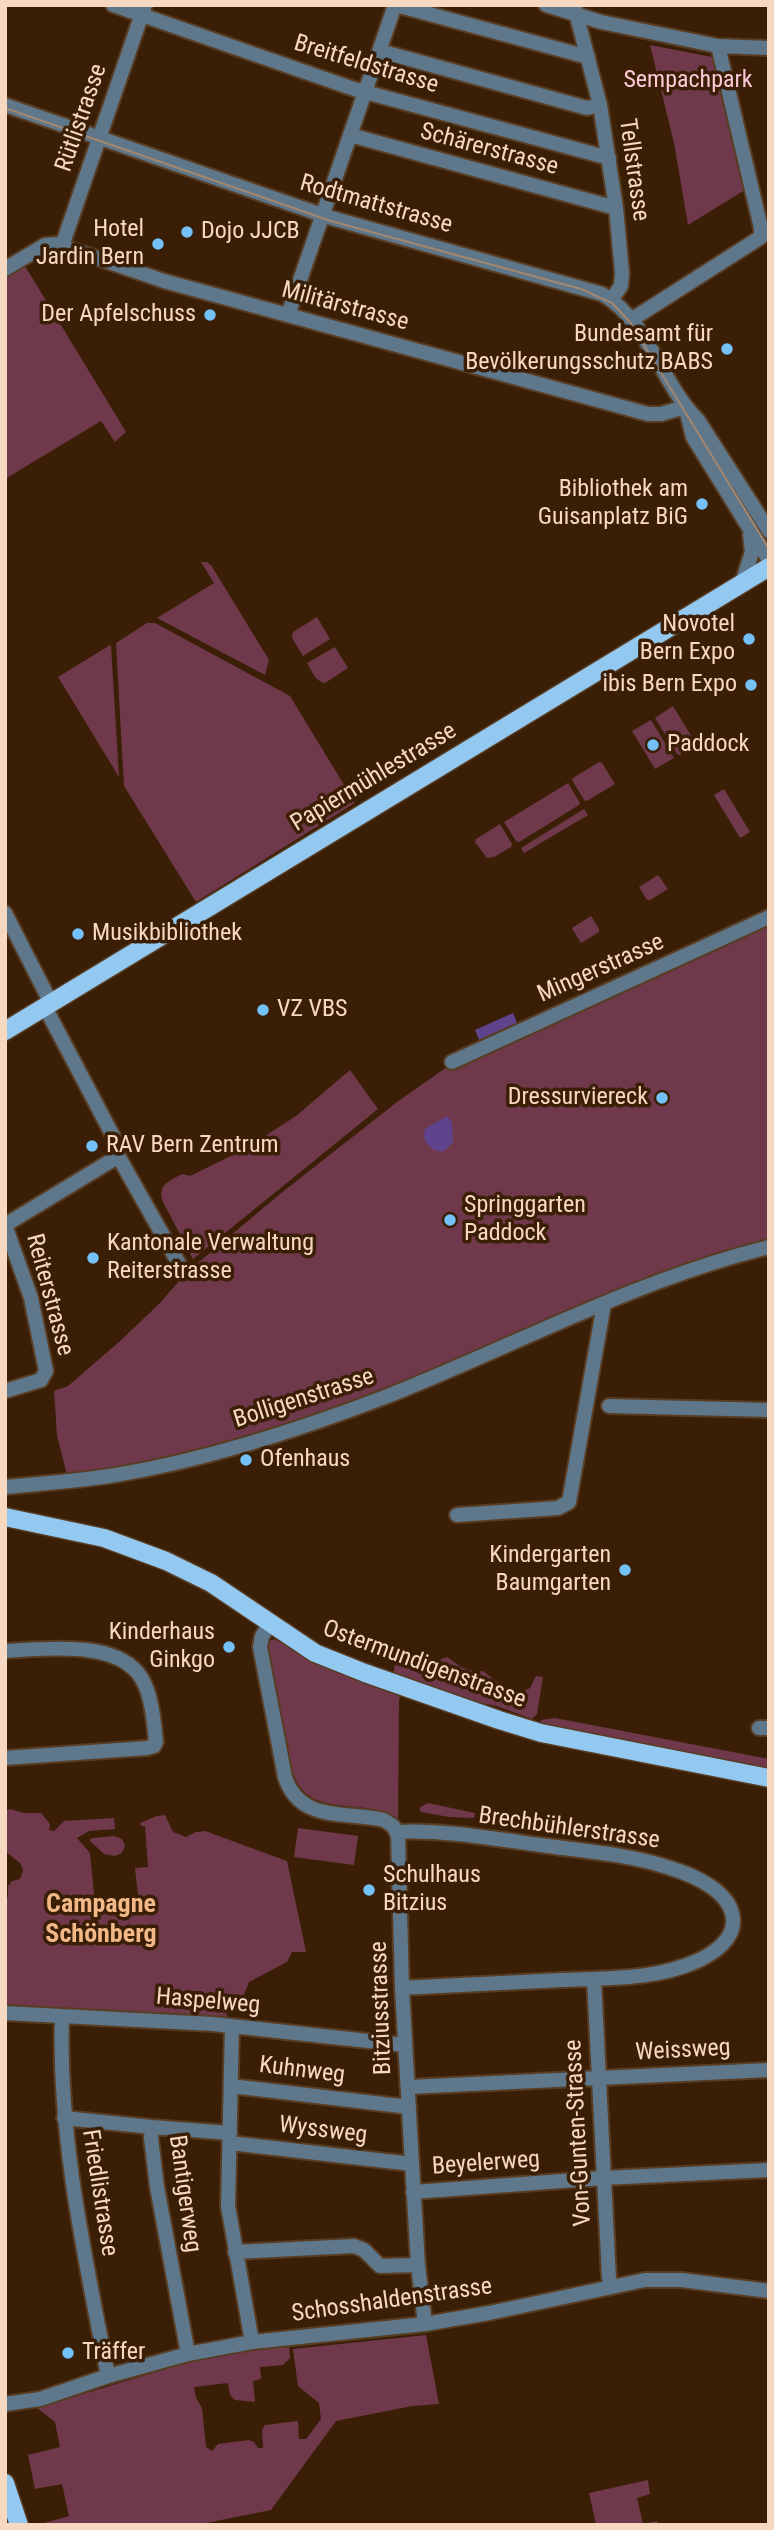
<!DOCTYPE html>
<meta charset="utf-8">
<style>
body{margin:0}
#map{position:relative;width:774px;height:2530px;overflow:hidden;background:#3a1f06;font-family:"Roboto Condensed",sans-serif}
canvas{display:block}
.frame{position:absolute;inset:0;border:7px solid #f7d8c1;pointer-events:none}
</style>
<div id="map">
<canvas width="774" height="2530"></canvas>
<div class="frame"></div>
</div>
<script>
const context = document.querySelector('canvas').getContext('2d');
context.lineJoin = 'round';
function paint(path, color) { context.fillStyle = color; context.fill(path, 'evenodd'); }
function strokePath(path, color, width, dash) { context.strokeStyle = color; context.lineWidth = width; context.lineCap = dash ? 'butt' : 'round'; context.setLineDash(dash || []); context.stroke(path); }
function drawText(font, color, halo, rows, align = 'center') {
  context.font = font + ' "Roboto Condensed",sans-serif'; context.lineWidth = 7; context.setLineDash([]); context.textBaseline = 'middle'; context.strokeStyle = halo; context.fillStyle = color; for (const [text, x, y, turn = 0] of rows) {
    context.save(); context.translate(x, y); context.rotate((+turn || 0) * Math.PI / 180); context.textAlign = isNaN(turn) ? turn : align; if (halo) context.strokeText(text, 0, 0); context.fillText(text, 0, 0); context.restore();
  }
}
const green = new Path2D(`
 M650,45l67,13 31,130 -60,37 -14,-82z
 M25,266l101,166 -11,10 -14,-21 -96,58v-201z
 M201,562h6l4,3 58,95 -4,15 -108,-57 57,-35z
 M317,617l13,22 -27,17 -11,-18 1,-6z
 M147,623h8l135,73 65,107 -159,99 -72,-116 -8,-143z
 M110,645l1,1 8,131 -61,-100z
 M335,647l13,21 -23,15c-10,-2 -13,-12 -18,-20z
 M673,706l23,38 -16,11 -3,-1 -22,-36z
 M651,720l23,38 -19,11 -23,-38z
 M599,762l3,1 13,21 -28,17 -3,-1 -12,-20 1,-2z
 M568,783l12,20 -1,2 -60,37 -3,-1 -12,-19z
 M724,789l26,43 -10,6 -26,-43z
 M584,809l4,6 -64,38 -3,-5z
 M500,824l12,20 -1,3 -17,10 -7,1 -12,-16 1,-3z
 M658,875l10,14 -18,11h-3l-8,-13z
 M591,916l8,13v3l-18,11 -9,-15z
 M769,919v322c-97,38 -194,76 -292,114 -133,52 -267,103 -410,120l-10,-40 -3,-44 14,-5 51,-44 40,-38 28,-32 93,-78 117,-92 57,-40z
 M350,1070l28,39 -185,150 -30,-57c-6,-17 6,-21 19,-28l8,2 53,-26 53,-34z
 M274,1639l8,4 1,-2 118,51 -2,8 -1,121c-31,-28 -92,3 -106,-52l-24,-121 2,-7z
 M447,1657c12,9 21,16 36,14l18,14 21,7 8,-4 6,-12 7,1 -6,37 -5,5 -35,-13 -33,-6 -71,-25 3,-17 8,3 6,-2 27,4 2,-3z
 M555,1718l214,41v10l-228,-44v-5z
 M428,1803l47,10 -1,5 -25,-1 -28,-5 -2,-4z
 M10,1809l14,4h17l9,11 -1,6 5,1 10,-10 50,-3 1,11 -26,2 -12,7 13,15 5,51 35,-3v-5l8,-1 -3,-27 13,-1 -3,-41h-4l-1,-3 17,-7 8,-1 8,17 13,5 10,-5 9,-1 82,30 19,91h-14l-5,10 -38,20 -8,20 -14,10 -1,9 -221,-12v-111l3,-1v-11l4,-5 8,-2 3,-9 -3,-7 -15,-12v-40z
 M298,1828l60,8 -4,29 -60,-8z
 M114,1836l8,3 3,7 -3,7 -7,3 -11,-2 -15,-14 4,-2z
 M426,2335l13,69 -27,2 -76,15 -65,89 -75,15h-159l32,-9 -7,-32 -27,5 -7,-34 32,-8 -5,-25 -18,-14 152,-46 59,-11 41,-4 1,11 -7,7 -23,2 1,12 -8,2 2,21 -20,-2 -5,-5 -2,-12 -34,4 2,11 6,10 4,39 6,4 6,-7 31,-4 5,2 4,6h5l-1,-18 3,-5 33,-4 1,18h7l15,-20 -2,-16 -21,-17 -5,-37z
 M648,2480l2,14 -13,4 6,26 14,-3 1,4h-62l-7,-32z`);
const water = new Path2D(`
 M513,1013l4,10 -38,17 -4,-10z
 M447,1116l5,6 1,20 -9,9c-12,2 -23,-9 -19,-22z`);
const minor = new Path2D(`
 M113,5l241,84 255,69
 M396,5l192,52
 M546,5l55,17 117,24 51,2
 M574,5l26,100 16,103 6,65 -1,13 -10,14
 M380,51l207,57 13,-3
 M5,105l323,112 274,77c47,27 58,89 96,126l71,111
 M350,135l266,73
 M62,246l83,-241
 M5,269l40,-24 11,-1 108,37 484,133h13l24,-7
 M288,315l107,-310
 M631,320l130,-83v-9l-43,-182
 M686,409l7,28 76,123
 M742,583l10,-31 -2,-17
 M5,913l46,90
 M452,1062l317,-145
 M117,1154l66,117
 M5,1391l36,-11 5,-9 -15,-73 -26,-73 109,-66 4,-7 -4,-14 -69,-131
 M609,1406l160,4
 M5,1487c39,-4 78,-6 116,-13 88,-15 180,-45 264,-77 127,-50 250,-117 384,-150
 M457,1515l101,-7 11,-6 35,-198
 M270,1624l-8,12 -2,11 25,130c15,46 61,34 99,43l9,6 5,9 4,153 10,176 6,101 7,59
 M5,1651c40,-2 114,-12 137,28 10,17 12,44 14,63l-2,4 -7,2 -142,10
 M759,1728h10
 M397,1832c42,-3 100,7 143,13 43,6 89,9 130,23 23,7 61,23 63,51 2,20 -20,35 -36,42 -42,19 -90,17 -135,19 -54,3 -107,5 -160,8
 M594,1979l15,299 2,7
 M5,2013l208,11 192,21
 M62,2016c-4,121 23,241 46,360
 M232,2026l-4,180 24,136
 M231,2086l178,21
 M408,2087l361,-17
 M64,2118l88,9 78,6
 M152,2127l-1,11 6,49 31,167
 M230,2143l182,21
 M413,2192l190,-14 166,-8
 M235,2252l119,-6 10,4 16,16 38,-1
 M5,2404l35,-5 68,-23 80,-22 64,-12 173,-18 64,-11 156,-33h36l88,11`);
const major = new Path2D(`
 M5,1031l764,-464
 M5,1517l99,21 62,23 45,22 104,70 50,20 134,47 42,13 228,45
 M5,2483l14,42`);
const tram = new Path2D(`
 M5,108l326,113 250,68 31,14 18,19 139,227`);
const markers = [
 [187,232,7,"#73c1f6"],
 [158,244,7,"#73c1f6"],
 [210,315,7,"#73c1f6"],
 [727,349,7,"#73c1f6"],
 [702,504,7,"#73c1f6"],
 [749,639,7,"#73c1f6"],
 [751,685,7,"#73c1f6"],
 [653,745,7,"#73c1f6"],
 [78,934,7,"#73c1f6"],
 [263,1010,7,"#73c1f6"],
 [662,1098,7,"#73c1f6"],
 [92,1146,7,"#73c1f6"],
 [450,1220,7,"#73c1f6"],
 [93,1258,7,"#73c1f6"],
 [246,1460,7,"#73c1f6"],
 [625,1570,7,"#73c1f6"],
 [229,1647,7,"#73c1f6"],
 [369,1890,7,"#73c1f6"],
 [68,2353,7,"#73c1f6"]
];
const streetNames = [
 ["Breitfeldstrasse",366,65,17],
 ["Rütlistrasse",82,118,-71],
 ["Schärerstrasse",489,150,15],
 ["Tellstrasse",633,170,82],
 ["Rodtmattstrasse",376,205,16],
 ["Militärstrasse",345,307,15],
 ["Papiermühlestrasse",374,778,-31],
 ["Mingerstrasse",601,969,-24],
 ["Reiterstrasse",49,1295,75],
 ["Bolligenstrasse",304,1399,-18],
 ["Ostermundigenstrasse",424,1665,20],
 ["Brechbühlerstrasse",569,1829,8],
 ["Haspelweg",208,2002,5],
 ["Bitziusstrasse",382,2008,-92],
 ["Weissweg",683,2051,-3],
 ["Kuhnweg",302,2071,7],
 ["Wyssweg",323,2131,7],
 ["Von-Gunten-Strasse",579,2133,-93],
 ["Beyelerweg",486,2164,-4],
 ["Friedlistrasse",99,2193,81],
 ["Bantigerweg",184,2194,82],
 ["Schosshaldenstrasse",392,2301,-8]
];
const parkNames = [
 ["Sempachpark",688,81]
];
const poiNames = [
 ["Hotel",144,230,"right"],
 ["Jardin Bern",144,258,"right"],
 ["Dojo JJCB",201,232],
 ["Der Apfelschuss",196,315,"right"],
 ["Bundesamt für",713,335,"right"],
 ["Bevölkerungsschutz BABS",713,363,"right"],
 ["Bibliothek am",688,490,"right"],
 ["Guisanplatz BiG",688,518,"right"],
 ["Novotel",735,625,"right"],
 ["Bern Expo",735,653,"right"],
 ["ibis Bern Expo",737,685,"right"],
 ["Paddock",667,745],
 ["Musikbibliothek",92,934],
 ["VZ VBS",277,1010],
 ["Dressurviereck",648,1098,"right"],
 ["RAV Bern Zentrum",106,1146],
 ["Springgarten",464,1206],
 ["Paddock",464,1234],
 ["Kantonale Verwaltung",107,1244],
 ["Reiterstrasse",107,1272],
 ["Ofenhaus",260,1460],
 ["Kindergarten",611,1556,"right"],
 ["Baumgarten",611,1584,"right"],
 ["Kinderhaus",215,1633,"right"],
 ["Ginkgo",215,1661,"right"],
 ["Schulhaus",383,1876],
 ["Bitzius",383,1904],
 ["Träffer",82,2353]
];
const neighbourhoodNames = [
 ["Campagne",101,1905],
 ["Schönberg",101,1935]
];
paint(green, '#6f394b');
paint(water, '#60438d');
strokePath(minor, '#583d24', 18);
strokePath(major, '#583d24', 21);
strokePath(minor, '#5e778a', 14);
strokePath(major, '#93c9f0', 18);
strokePath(tram, '#a4876f', 2);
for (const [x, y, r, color] of markers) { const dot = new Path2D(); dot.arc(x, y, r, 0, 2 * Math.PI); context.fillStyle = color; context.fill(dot); strokePath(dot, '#3a1f06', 2.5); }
drawText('24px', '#f7d8c1', '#3a1f06', streetNames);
drawText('24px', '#fcc9d7', '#3a1f06', parkNames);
drawText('24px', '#f7d8c1', '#3a1f06', poiNames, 'left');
drawText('bold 26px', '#f2b888', '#3a1f06', neighbourhoodNames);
</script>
